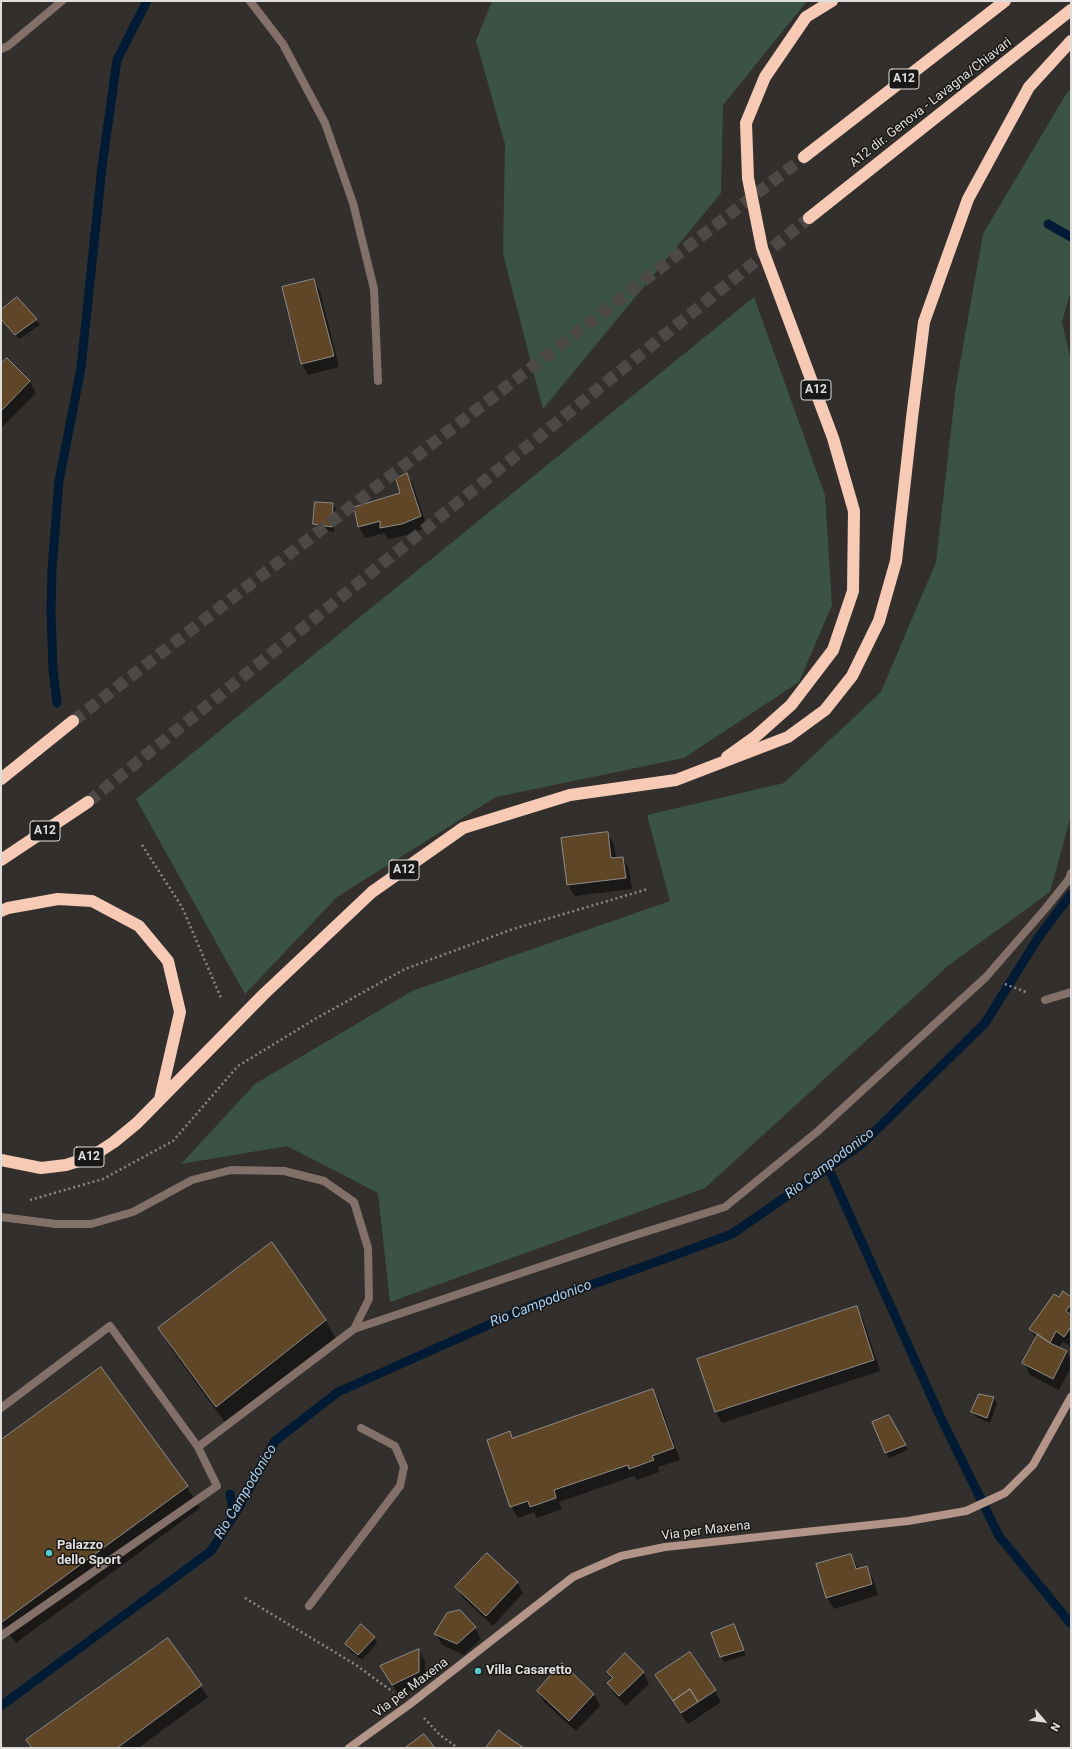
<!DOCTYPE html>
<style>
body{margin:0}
#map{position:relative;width:1072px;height:1749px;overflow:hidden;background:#322f2d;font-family:Roboto,sans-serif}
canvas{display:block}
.frame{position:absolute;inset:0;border:2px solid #e0dedc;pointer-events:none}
.north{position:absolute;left:1024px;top:1701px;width:40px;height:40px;-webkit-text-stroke:3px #191816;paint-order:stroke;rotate:118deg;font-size:11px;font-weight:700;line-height:16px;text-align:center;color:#e0dedc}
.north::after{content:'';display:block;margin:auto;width:14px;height:18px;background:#e0dedc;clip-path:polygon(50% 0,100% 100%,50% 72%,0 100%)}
</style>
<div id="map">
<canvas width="1072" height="1749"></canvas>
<div class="frame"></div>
<div class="north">N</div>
</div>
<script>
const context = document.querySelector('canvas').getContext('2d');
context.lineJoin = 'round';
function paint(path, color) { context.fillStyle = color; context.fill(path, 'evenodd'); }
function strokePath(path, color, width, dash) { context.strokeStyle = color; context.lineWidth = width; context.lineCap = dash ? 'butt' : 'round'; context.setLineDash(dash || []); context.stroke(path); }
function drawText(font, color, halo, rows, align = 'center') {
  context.font = font + ' Roboto,sans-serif'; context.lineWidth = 3; context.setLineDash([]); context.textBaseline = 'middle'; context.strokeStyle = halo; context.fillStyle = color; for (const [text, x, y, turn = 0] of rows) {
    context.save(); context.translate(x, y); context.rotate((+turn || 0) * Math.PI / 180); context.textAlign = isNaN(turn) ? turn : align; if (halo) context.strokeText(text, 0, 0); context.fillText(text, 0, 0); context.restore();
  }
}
const green = new Path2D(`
 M492,1h315l-84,104 -2,88 -178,216 -40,-155 2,-110 -29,-103z
 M1071,89v201l-9,32 9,39v454l-21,77 -101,73 -244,223 -315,114 -12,-109 -91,-47 -106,18 74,-80 157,-93 258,-90 -23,-86 137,-32 97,-91 55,-130 20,-176 27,-152 83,-140z
 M754,297l71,198 7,110 -33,77 -115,76 -188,39 -159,100 -92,97 -109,-195z`);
const shadow = new Path2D(`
 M313,280l7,11 19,76 -31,8 -6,-11z
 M17,298l23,27 -21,14 -18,-19v-9z
 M7,359l23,23 6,11 -35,35v-63z
 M407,474l6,11 14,42 -19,8 -20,4 -4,-6 -19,5 -6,-11 42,-33zM384,519l1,2 -24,6v-2z
 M333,504l3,5 -2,23 -17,-3 -3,-5z
 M607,833l7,11 2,15 7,-1 6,11 3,20 -57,7 -7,-11 -6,-46z
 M272,1244l54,77 12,21 -109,86 -57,-78 -13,-22z
 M1071,1298v49l-8,-6 -4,7 8,4 4,7v8l-12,23 -29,-15 -6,-12 12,-24 -6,-10 29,-30z
 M856,1308l7,11 17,52 -158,52 -6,-11 -17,-53z
 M101,1368l86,119 13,21 -184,135 -15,-20v-182z
 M653,1390l6,11 21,59 -22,7 1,5 -22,8 -3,-4 -75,26 3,7 -25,9 -3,-6 -16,6 -7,-12 -2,-73 4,5z
 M980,1395l14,3 3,6 -7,19 -14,-6 -4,-5z
 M889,1416l19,34 -19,8 -3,-5z
 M851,1555l8,15 7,-3 7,12 5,16 -44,14 -7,-11z
 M517,1582l6,11 -30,33 -30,-28 -6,-11z
 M459,1611l16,17 6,11 -17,16 -22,-10 -6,-11z
 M734,1625l12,30 -22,7 -12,-28z
 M374,1637l3,6 -15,17 -13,-10 -3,-6z
 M168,1639l40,58 -70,51h-106l-5,-7z
 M419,1650l6,11v22l-26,13 -17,-30z
 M562,1665l32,29 6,12 -24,25 -32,-29 -6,-11z
 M608,1672h35l6,12 -23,22 -11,-11 -7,-11 4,-4z
 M663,1687l52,4 6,11 -33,22z`);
const stream = new Path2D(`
 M1048,224l23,13
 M57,703l-4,-33 -2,-58 1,-43 7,-88 22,-113 21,-201 15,-107 30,-59
 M828,1167l112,249 59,120 72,88
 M230,1494l4,22
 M1,1706l210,-155 27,-42 37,-68 63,-49 195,-87 112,-39 87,-32 130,-90 123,-121 53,-85 33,-44`);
const building = new Path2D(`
 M314,279l20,77 -33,8 -19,-77z
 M17,297l20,22 -22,16 -14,-16v-9z
 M7,358l23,23 -29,30v-47z
 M407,473l14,43 -19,8 -22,4v-7l-22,6 -4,-20 46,-14 -4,-14z
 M315,502l18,1 -1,24 -19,-3z
 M608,832l3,26 12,-1 3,21 -59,7 -6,-47z
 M272,1242l54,78 -110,87 -58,-79z
 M1063,1291l8,6v7l-5,7 5,4v12l-7,10 -8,-6 -6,12 -21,-14 25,-35 5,3z
 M857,1306l17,54 -159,52 -18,-53z
 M1038,1334l12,9 17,8 -14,28 -31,-16z
 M101,1367l87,119 -186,136 -1,-2v-180z
 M653,1389l21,59 -22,8 2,4 -25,9 -1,-4 -74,25 2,8 -26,9 -2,-6 -18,6 -23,-67 23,-9 2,7z
 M979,1394l15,3 -7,21 -16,-6z
 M889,1415l17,30 -21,8 -13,-31z
 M487,1553l31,29 -32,34 -31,-29z
 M851,1554l5,15 11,-3 5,18 -46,14 -10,-34z
 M460,1610l16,17 -19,17 -23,-10 13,-21z
 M361,1624l14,13 -17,18 -13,-11z
 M734,1624l10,26 -24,7 -9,-24z
 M168,1638l34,47 -85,63h-85l-6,-8z
 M419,1649v23l-27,13 -12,-19z
 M690,1652l26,38 -18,12 -8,-13 -17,12 -18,-26z
 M625,1653l19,19 -25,24 -12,-13 6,-5 -6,-6z
 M562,1663l32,31 -25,27 -32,-30z
 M690,1689l8,13 -17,11 -8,-12z
 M499,1730l3,3 22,15h-38z
 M424,1734l11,14h-30z`);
const highwayTunnel = new Path2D(`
 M73,721l731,-564
 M88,802l721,-584`);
const path = new Path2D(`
 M142,845l40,62 39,91
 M1005,984l23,9
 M30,1200l73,-21 70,-38 65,-75 77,-47 90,-50 108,-40 135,-40
 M245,1598l111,67 37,27
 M424,1718l16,17 18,13`);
const lane = new Path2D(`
 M1,1408l109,-82 88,121
 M309,1606l91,-120 4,-19 -9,-21 -34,-18`);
const street = new Path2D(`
 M250,1l33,43 42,79 28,80 21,86 4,92
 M1,49l7,-3 54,-45
 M1045,1000l26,-8
 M1,1217l55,7h35l42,-12 59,-32 39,-10 53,1 40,10 30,21 14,46 1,51 -15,30
 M1,1636l216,-150 -19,-39 156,-118 272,-91 99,-31 93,-76 168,-154 60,-69 23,-29 2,-6`);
const secondary = new Path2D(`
 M349,1748l61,-44 163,-127 48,-21 44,-9 243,-26 58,-10 39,-18 28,-28 38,-68`);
const highway = new Path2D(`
 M804,157l201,-156
 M809,218l262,-208
 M727,757l28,-20 36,-32 42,-55 20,-59 1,-80 -21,-73 -71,-190 -14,-70 -2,-55 19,-46 41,-60 26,-16
 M1,779l72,-58
 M1,860l87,-58
 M1,911l7,-3 50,-9 34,2 47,25 29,35 12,51 -20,87
 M1,1160l40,8 25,-3 25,-8 23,-15 23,-19 127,-129 108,-102 91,-64 107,-33 106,-15 112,-43 37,-27 27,-34 27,-55 17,-60 16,-143 12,-96 44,-123 61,-112 42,-46`);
const markers = [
 [49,1553,4,"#53cdcb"],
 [478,1671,4,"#53cdcb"]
];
const shields = [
 [904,79,30],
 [816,390,30],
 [45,831,30],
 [404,870,30],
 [89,1157,30]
];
const shieldNames = [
 ["A12",904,79],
 ["A12",816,390],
 ["A12",45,831],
 ["A12",404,870],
 ["A12",89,1157]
];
const streetNames = [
 ["A12 dir. Genova - Lavagna/Chiavari",931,103,-38],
 ["Via per Maxena",706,1531,-7],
 ["Via per Maxena",411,1688,-37]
];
const poiNames = [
 ["Palazzo",57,1546],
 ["dello Sport",57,1561],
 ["Villa Casaretto",486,1671]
];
const waterNames = [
 ["Rio Campodonico",830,1164,-37],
 ["Rio Campodonico",541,1304,-21],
 ["Rio Campodonico",246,1492,-59]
];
paint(green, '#3b5345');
paint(shadow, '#0007');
strokePath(stream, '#001b33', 9);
paint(building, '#5f4626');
strokePath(building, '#8f8c89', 1);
strokePath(highwayTunnel, '#4c4947', 12, [12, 6]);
strokePath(path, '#8b8886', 2.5, [2, 3]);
strokePath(lane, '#837169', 8);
strokePath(street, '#837169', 8);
strokePath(secondary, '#b29588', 8);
strokePath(highway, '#f7cab6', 12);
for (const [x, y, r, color] of markers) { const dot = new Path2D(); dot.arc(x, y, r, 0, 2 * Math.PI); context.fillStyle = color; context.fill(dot); strokePath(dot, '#191816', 1.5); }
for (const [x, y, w] of shields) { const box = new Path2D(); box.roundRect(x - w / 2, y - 10, w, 20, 3); context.fillStyle = '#191816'; context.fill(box); strokePath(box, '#e0dedc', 1); }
drawText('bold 12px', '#e0dedc', null, shieldNames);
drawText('13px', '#e0dedc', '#191816', streetNames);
drawText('bold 13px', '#e0dedc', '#191816', poiNames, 'left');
drawText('italic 14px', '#a5cff6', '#191816', waterNames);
</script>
